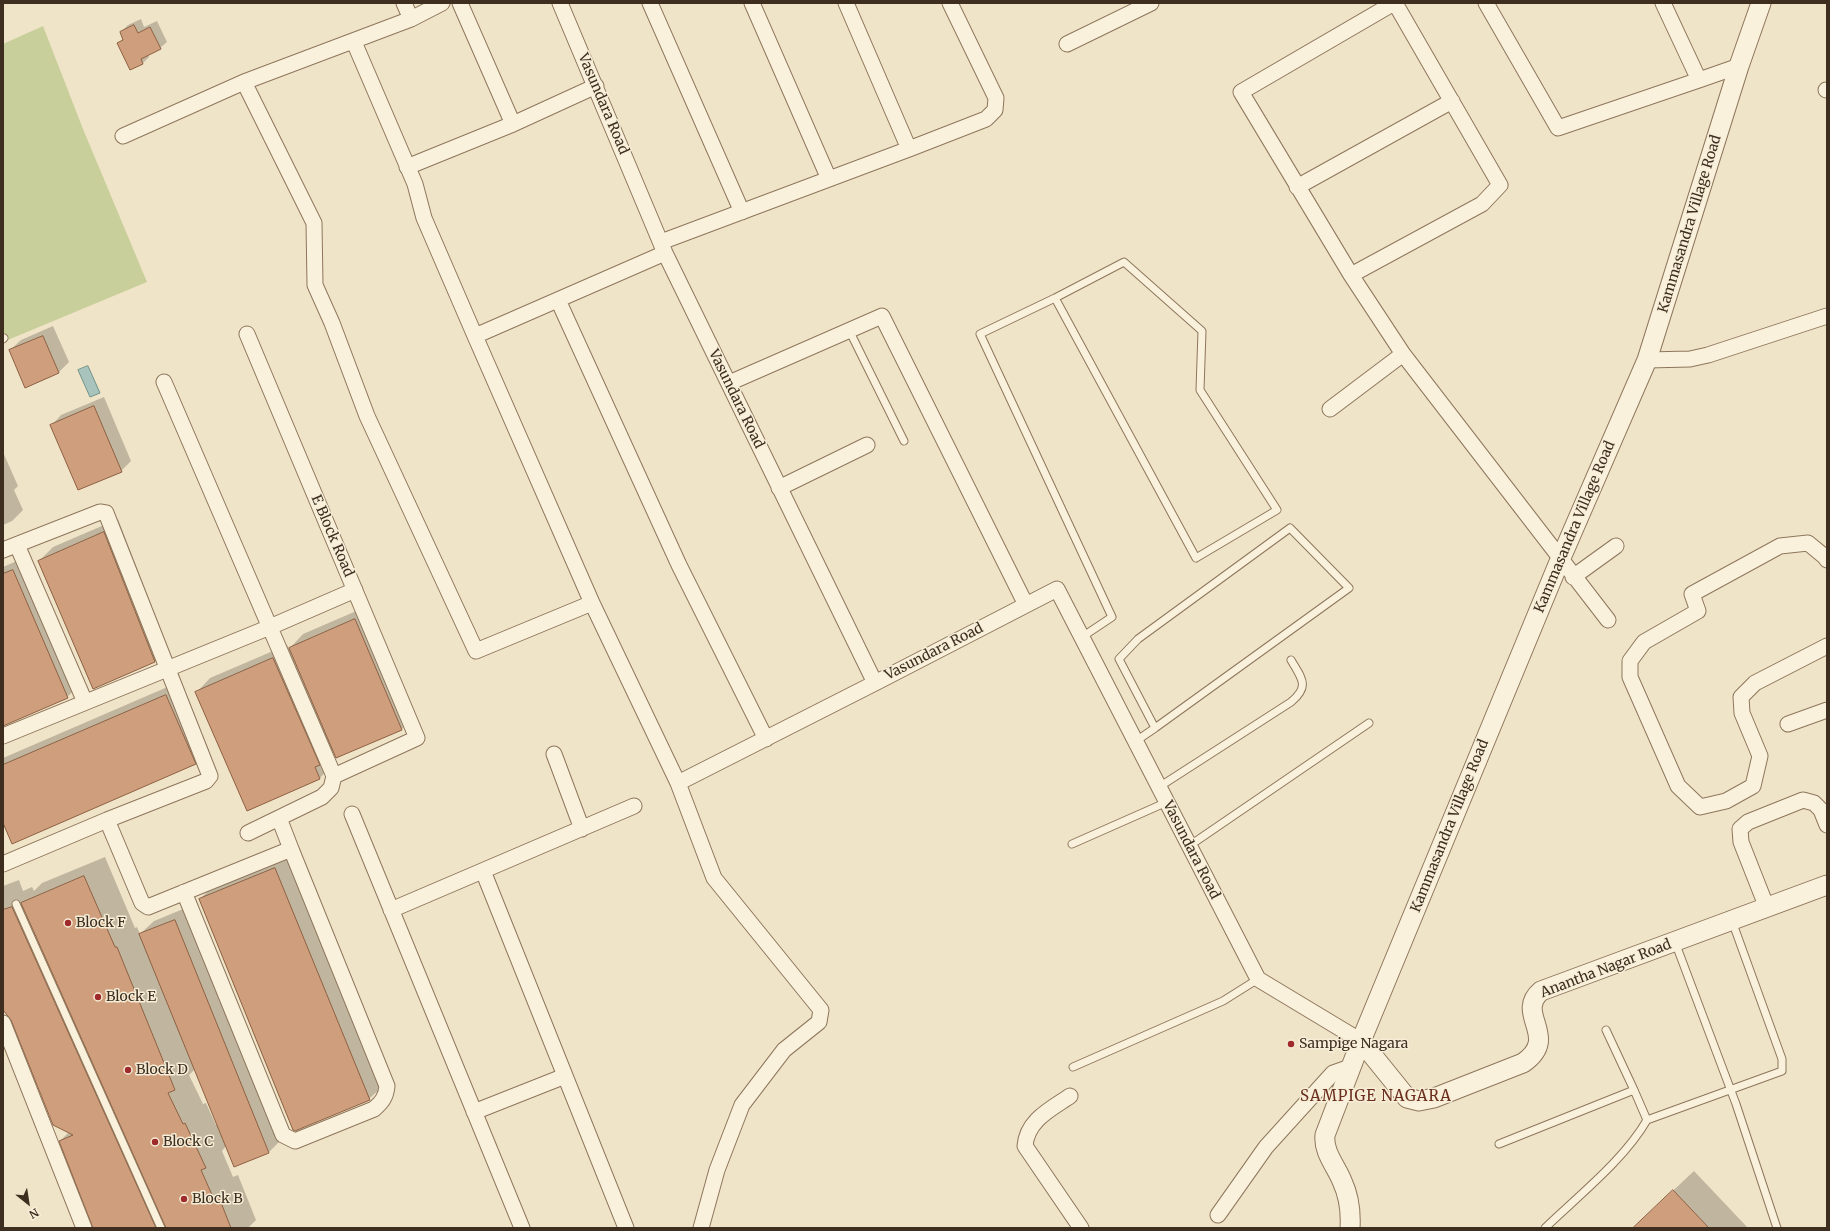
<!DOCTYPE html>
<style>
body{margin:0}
#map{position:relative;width:1830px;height:1231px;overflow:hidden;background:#f0e4c8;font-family:Merriweather,serif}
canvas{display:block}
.frame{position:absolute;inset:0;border:4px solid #3d2e20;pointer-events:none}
.north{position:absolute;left:8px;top:1183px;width:40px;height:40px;-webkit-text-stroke:3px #f7eed8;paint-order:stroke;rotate:150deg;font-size:11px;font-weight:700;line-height:16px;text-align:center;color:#3d2e20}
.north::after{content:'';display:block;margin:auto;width:14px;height:18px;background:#3d2e20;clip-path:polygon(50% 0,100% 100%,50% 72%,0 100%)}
</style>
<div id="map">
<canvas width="1830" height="1231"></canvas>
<div class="frame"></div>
<div class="north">N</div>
</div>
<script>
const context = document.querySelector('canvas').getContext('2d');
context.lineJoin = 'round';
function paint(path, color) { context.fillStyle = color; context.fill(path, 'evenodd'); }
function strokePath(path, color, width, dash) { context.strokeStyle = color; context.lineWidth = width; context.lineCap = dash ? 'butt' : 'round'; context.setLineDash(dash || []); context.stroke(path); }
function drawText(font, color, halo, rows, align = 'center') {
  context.font = font + ' Merriweather,serif'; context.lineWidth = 3; context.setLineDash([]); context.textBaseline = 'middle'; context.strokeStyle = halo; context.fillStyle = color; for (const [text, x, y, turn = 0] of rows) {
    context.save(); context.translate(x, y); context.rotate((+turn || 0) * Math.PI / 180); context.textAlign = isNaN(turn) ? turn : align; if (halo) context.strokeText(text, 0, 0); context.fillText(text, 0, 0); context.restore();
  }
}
const green = new Path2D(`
 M43,26l40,103 64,153 -144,60v-298z`);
const water = new Path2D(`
 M88,366l12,27 -10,4 -12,-27z`);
const shadow = new Path2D(`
 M141,19l3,8 13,-6 10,21 -7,6 -12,6 1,3 -6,6 -12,6 -13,-26 6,-5 -3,-6 7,-7z
 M53,326l16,36 -10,10 -49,-22 11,-10z
 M104,397l27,64 -10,10 -70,-45 10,-11z
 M3,452l15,34 -4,4 9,20 -11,11 -9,4z
 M118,519l50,129 -13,13 -116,-100 14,-14z
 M26,557l55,127 -14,13 -64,28v-158z
 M368,606l47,109 -13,14 -65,28 -3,-7 -5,5 4,9 -13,14 -123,-86 13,-14 77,-33 2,4 14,-15z
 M179,682l30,68 -14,13 -192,58v-63z
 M289,855l94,231 -14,13 -169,-200 14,-14z
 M105,857l30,71 2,-1 3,7 14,-13 34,-14 95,231 -14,14 -35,14 -8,-20 -4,5 11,26 5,-2 18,45 -8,8h-154l-34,-87 9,-9 -57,-113 -6,-5 -3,-7v-121l16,-6 4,11 9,-4 2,4 8,-8zM195,1069l22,55 -1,1 -10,-22 -3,1 -14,-29z
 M1694,1171l54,57h-115z`);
const building = new Path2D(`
 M134,25l4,8 12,-6 11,22 -20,10 2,5 -13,6 -13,-27 6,-3 -3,-8z
 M43,336l16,37 -34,15 -16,-38z
 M94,406l28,66 -44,18 -28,-65z
 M104,532l51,130 -62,27 -55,-128z
 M13,570l55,128 -65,28v-152z
 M355,619l47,111 -66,28 -47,-110z
 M273,658l47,107 -5,2 5,12 -73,32 -52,-119z
 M166,695l30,69 -184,80 -9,-21v-58z
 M275,868l95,232 -75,31 -2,-1 -94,-231z
 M84,876l31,71h2l58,143 -7,3 15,31 2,-1 21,45 -5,2 12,27 5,-2 13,33h-65l-145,-325z
 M12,907l144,321h-63l-34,-87 14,-6 -20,-10 -42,-105 -8,-10v-100z
 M175,920l94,233 -35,14 -95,-233z
 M1673,1190l36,38h-76z`);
const service = new Path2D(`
 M1055,298l141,260 81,-48 -77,-120 2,-59 -78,-69 -69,36 -75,36 132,283 -30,20
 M849,330l55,111
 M3,339l1,-1
 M1136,741l19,-13 194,-140 -59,-60 -152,111 -19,20 36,69
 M1159,787l132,-85c19,-16 11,-23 0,-42
 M1072,844l95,-42
 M1189,846l180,-123
 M16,904l145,324
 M1675,942l61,162 41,124
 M1606,1030l28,60
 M1073,1067l150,-66 35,-22
 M1499,1144l135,-54 13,30
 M1545,1228c33,-32 79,-68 102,-108l135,-49v-12l-50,-138`);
const minor = new Path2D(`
 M404,3l7,16
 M460,3l53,121 83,-38
 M560,3l105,250 210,430 182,-94 201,390 103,62
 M650,3l92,209
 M752,3l77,176
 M1394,3l-153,89 110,183 52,79 205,266
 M1486,3l72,125 141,-48 -36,-77
 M354,42l61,142 9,34 51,118 117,267 86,180 36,95 107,132 -2,12 -35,28 -42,55 -25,65 -16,58
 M1067,44l84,-41
 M1699,80l40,-14
 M244,82l70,141 1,62 17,38 35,93 109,235 116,-48
 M1826,90h1
 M123,136l121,-54 167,-63 31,-16
 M909,149l77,-30 9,-9 1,-12 -46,-95
 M407,167l106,-43
 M1297,187l155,-86
 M661,242l248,-93 -63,-146
 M1351,275l131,-71 18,-19 -105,-182
 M558,300l121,265 87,174
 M475,336l190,-83
 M1647,360l43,-1 18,-4 119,-39
 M164,382l170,394 83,-38 -170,-404
 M729,383l153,-67 144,289
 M1330,409l73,-55
 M779,488l88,-43
 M17,545l68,157
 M3,550l97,-38 6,1 104,263 -4,5 -99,39 -104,44
 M1827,560l-2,-3 -17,-14 -28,3 -88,48 6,17 -54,31 -14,19v16l48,109 22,21 26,-6 27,-15 7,-30 -18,-43 -1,-16 14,-14 72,-37
 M1573,577l43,-31
 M1788,724l39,-14
 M3,736l267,-109 85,-37
 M554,754l28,75
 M678,783l197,-100
 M352,814l170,414
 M279,818l12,31
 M107,820l35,83 6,4 143,-58 96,237c-1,11 -5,16 -13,23l-79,32 -12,-6 -99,-243
 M248,833l74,-36 9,-9 3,-12
 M483,871l143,357
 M1767,908l-26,-66 -1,-13 8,-7 55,-22 11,3 7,7 6,15
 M391,910l243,-104
 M3,1023l81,205
 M1070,1096c-19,13 -43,24 -45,50l56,82
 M474,1112l91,-36
 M1218,1215l48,-68 67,-74 17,-6`);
const tertiary = new Path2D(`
 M1361,1041l196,-474 90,-207 92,-294 22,-63
 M1350,1228c1,-16 -1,-32 -8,-47 -6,-15 -19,-29 -17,-46l36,-94 46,57 12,3 15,-3 89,-35c38,-26 -9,-49 18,-72l286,-106`);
const markers = [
 [68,923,4,"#9e2a2b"],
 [98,997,4,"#9e2a2b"],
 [1291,1044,4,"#9e2a2b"],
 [128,1070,4,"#9e2a2b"],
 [155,1142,4,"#9e2a2b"],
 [184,1199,4,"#9e2a2b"]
];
const streetNames = [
 ["Vasundara Road",603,104,67],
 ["Kammasandra Village Road",1690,224,-73],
 ["Vasundara Road",736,399,64],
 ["Kammasandra Village Road",1575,527,-67],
 ["E Block Road",332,536,67],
 ["Vasundara Road",934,652,-27],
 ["Kammasandra Village Road",1450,826,-68],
 ["Vasundara Road",1191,850,63],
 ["Anantha Nagar Road",1606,969,-21]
];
const poiNames = [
 ["Block F",76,923],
 ["Block E",106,997],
 ["Sampige Nagara",1299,1044],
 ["Block D",136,1070],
 ["Block C",163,1142],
 ["Block B",192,1199]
];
const neighbourhoodNames = [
 ["SAMPIGE NAGARA",1376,1097]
];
paint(green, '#c9cf9b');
paint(water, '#a9c4bc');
strokePath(water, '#6f938a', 1);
paint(shadow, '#0003');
paint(building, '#cf9f7d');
strokePath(building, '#8d5f41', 1);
strokePath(service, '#8d765c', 9);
strokePath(minor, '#8d765c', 17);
strokePath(tertiary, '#8d765c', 21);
strokePath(service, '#faf1dc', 7);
strokePath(minor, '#faf1dc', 15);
strokePath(tertiary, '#faf1dc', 19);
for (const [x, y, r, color] of markers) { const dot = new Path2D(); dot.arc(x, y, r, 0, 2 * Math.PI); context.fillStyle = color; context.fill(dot); strokePath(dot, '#f7eed8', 1.5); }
drawText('14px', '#3d2e20', '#f7eed8', streetNames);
drawText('14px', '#3d2e20', '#f7eed8', poiNames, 'left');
context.letterSpacing = '1px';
drawText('15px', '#6b2e1e', '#f7eed8', neighbourhoodNames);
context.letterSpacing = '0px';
</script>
